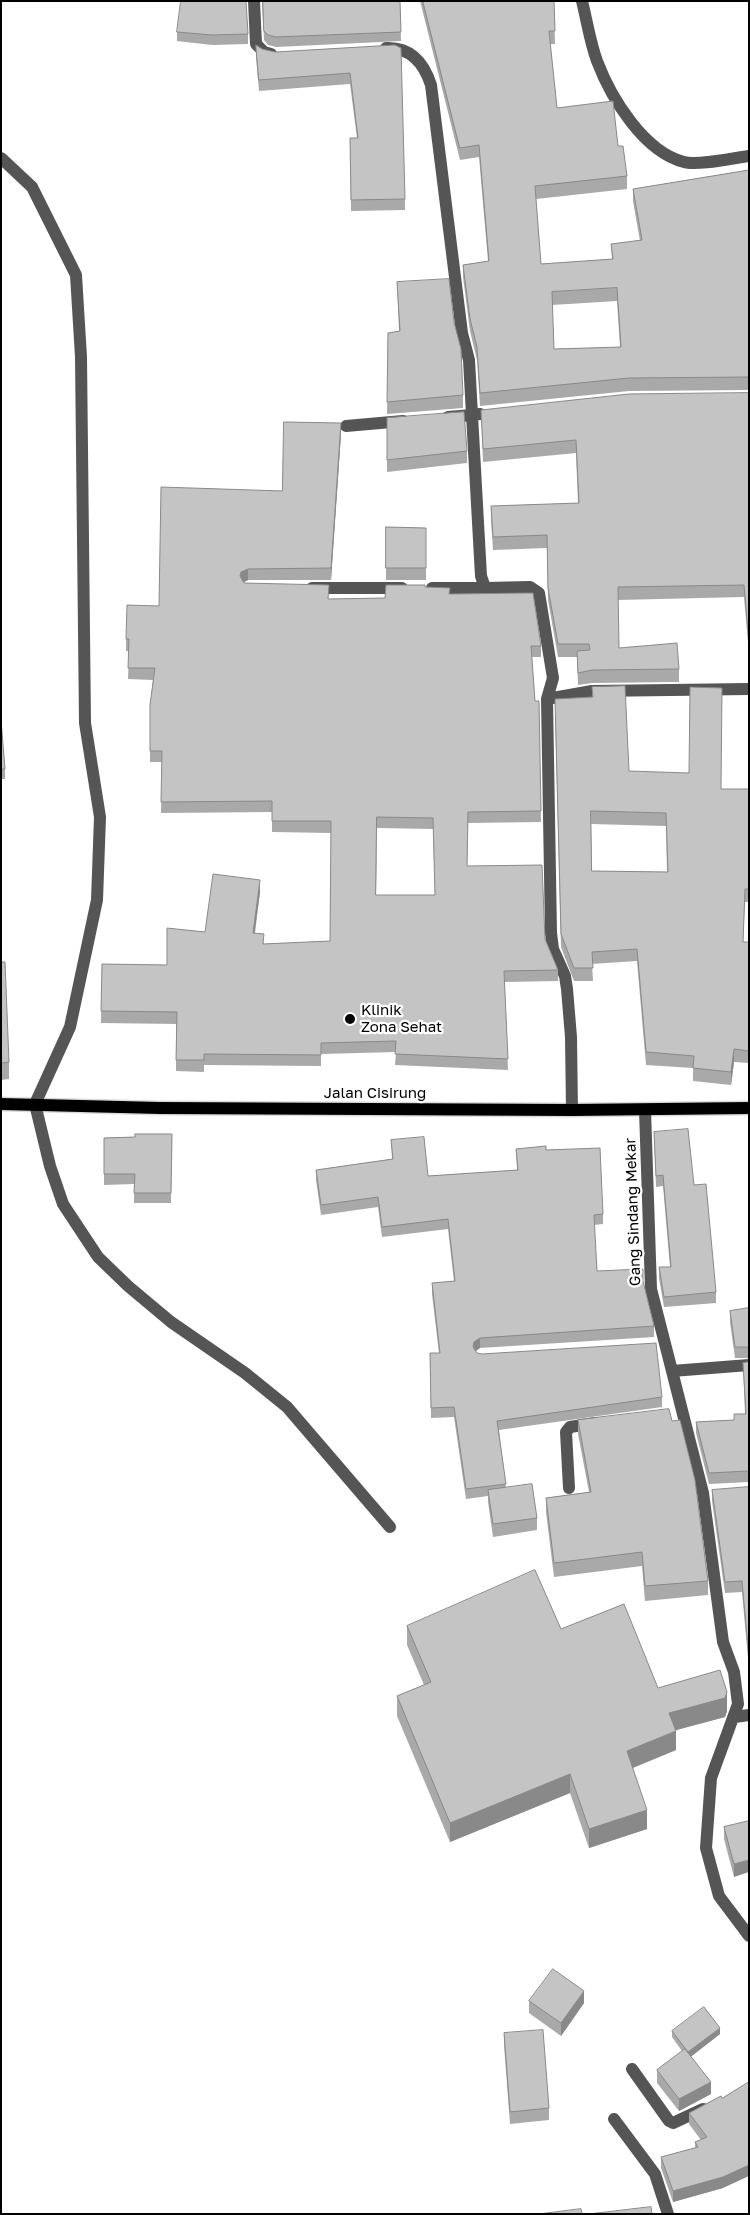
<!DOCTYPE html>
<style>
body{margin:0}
#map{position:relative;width:750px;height:2215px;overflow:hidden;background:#fff;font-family:"Golos Text",sans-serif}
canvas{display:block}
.frame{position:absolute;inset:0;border:2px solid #000;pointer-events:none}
</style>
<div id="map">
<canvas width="750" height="2215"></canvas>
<div class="frame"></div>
</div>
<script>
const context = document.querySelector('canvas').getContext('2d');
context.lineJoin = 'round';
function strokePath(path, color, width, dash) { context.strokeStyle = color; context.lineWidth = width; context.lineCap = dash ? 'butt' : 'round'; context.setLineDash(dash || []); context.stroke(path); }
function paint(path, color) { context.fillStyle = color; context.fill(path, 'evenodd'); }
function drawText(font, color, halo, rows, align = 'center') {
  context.font = font + ' "Golos Text",sans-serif'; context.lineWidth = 4.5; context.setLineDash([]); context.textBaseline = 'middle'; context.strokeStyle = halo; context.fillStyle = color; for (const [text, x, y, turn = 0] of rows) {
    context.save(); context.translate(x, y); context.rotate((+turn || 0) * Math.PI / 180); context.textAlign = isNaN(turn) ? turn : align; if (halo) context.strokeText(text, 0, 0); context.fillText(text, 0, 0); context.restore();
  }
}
const minor = new Path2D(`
 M254,1l2,43 8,8 7,2
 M582,1c5,20 8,41 15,60 14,37 47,91 87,101 12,4 50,-4 65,-6
 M386,48c25,-1 38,15 45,37l31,248 7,27 3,55 8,-1
 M1,158l31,29 44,88 5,82 4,366 15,94 -3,83 -27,127 -35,77 15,62 13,38 35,53 30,29 43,36 74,51 42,34 103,120
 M448,417l24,-2 9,161 4,12 45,-1 9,6 14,85 -6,21 4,234 2,16 12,27 2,13 4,48 1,73
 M346,426l57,-5
 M312,588h90
 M432,588h53
 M547,699l45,-8 157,-2
 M645,1110l6,179 21,82
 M749,1365l-77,6 31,122 20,149 11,30 4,32 -27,74 -5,70 13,48 30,40
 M569,1488l-3,-56 4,-5 26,-4
 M735,1717l14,-2
 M632,2069l37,52 4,2 30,-14
 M614,2119l41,55 13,40`);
const major = new Path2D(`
 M1,1104l159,4 412,2 177,-2`);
const wall = new Path2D(`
 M262,1h138l1,40 -125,6 -8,-2 -4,-5z
 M420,1h134l1,43h-5l7,64 61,38 9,30v13l-91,10 5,65 71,-5 -1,-15 29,-3 -7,-40v-12l116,-19v220l-120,1 -149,15 -3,-46 -7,-29 -7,-54v-12l25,-4 -9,-104 -19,3zM617,301l3,46 -66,2 -2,-44z
 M177,32l71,2v10l-36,1 -35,-4z
 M256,45l6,4 13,3 120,-7 10,154v11l-54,1 -1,-73h7l-7,-54 -91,7 -3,-35z
 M397,282l66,113v13l-76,6 1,-81 11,-2z
 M749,393v261l-5,-57 -126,3 1,48 60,21v13l-87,1 -14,2 -1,-28h-19l-10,-57 -1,-52 -54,2 -2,-31v-13l87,-3 -2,-50 -93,9 -2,-52z
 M387,418l80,33v12l-80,9z
 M341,434l-10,146h-83l-5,2 1,1 85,16 56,-1 40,-11 25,7 91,52v11h-9l3,44h4l2,121 -73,1 -1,43 78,73 13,31v11l-54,1 4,88 -113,-5 1,-13 -75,2v12l-117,-1v7l-28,-1v-47l-75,-1 1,-59 65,1 38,-33 55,-40 -5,41 9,11 66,-3 1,-108 -59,-1v-20l-111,1 1,-51h-12v-57l3,-25 -25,-1 1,-28h-3v-12l33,-33 123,-115zM377,828l56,1 2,66h-59z
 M386,527l40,1v52h-40z
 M592,687l37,84 92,18h28v113h-4l-2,40h6v121l-15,-1 -3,23 -38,-4v-13l-47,-3 -9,-104 -45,3 1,17h-19l-13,-34 -6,-235 37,-15zM591,824l75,2 1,46 -75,-1z
 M1,720l4,49v10h-4z
 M1,962l8,100v17l-8,1z
 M654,1132l40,53 22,107v11l-52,4 -5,-29v-11h11l-7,-81 -7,1z
 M172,1134l-1,69h-37v-19l-30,1v-47l31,-1z
 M391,1140l37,36 89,-6 -1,-21 30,1 57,64v10l-9,1 3,46 46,10 11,45v11l-174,11 -4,3 1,2 185,44v10l-163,23 7,58 31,30v12l-44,7 -5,-35v-6l-22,3 -12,-82 -23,1 -1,-65h9l-7,-59v-11l22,-2 -6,-52 -66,8 -4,-30 -57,8 -5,-35v-10l76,-11z
 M749,1308v50h-14l-5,-36v-11z
 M749,1362v120l-40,2 -13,-51v-11l38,-2 11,-6 -2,-51z
 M578,1420l94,1 36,160v14l-63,6 -3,-35 -88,11 -8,-65v-14l43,-6 -11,-58z
 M749,1487v182l-7,-77 -17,1 -13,-92v-11z
 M407,1626l154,3 97,59 69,23 -2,6 -49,13v20l-43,18 14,61 -58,19 -19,-55 -120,49 -53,-126v-20l27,-11 -17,-40z
 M749,1821l-15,56 -10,-38v-12z
 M529,2001l55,2 -23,33 -32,-23z
 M672,2031l48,3 -29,22 20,38 -32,17 -22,-28v-13l25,-19 -10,-14z
 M504,2033l45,75v12l-39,4 -6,-79z
 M721,2096l2,92 -50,14 -12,-34v-11l34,-9v-6l6,-2 -12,-16v-11z`);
const shadedWall = new Path2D(`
 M341,423v11l-10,146v-12z
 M248,569v11l-7,4 -1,-8 1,-4z
 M260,880v12l-7,52v-11z
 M734,1049v13l-3,23v-13z
 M480,1338v10l-6,4 -1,-5 1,-5z
 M727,1692v19l-2,6 -56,15v-19z
 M676,1731v19l-49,20v-19z
 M570,1774v19l-120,49v-19z
 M647,1810v19l-58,19v-19z
 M749,1860v12l-15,5v-13z
 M584,1991v12l-23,33v-13z
 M720,2028v6l-32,25v-7z
 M711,2082v12l-32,17v-12z
 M749,2165v11l-26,12 -50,14v-11z`);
const building = new Path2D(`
 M181,1h65l2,33 -36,1 -35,-3z
 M263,1h137l1,31 -125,5 -8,-2 -4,-4z
 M423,1h131l1,30h-6l8,77 56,-7 5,45h5l4,30 -92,10 6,78 72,-5 -2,-15 31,-4 -9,-51 116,-19v207l-120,1 -149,15 -3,-46 -7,-28 -7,-54 26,-4 -10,-116 -19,3zM617,288l4,59 -67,2 -2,-57z
 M256,45l6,4 13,3 120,-7 6,3 4,151 -54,1 -1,-62h8l-8,-65 -91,7z
 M449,279l5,43 7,27 2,46 -76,7 1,-69 12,-2 -3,-49z
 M749,393v249l-5,-57 -126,2 1,61 58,-5 2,26 -87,1 -14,3 -1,-22 13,-1 -1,-6h-31l-10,-56 -1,-53 -54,2 -2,-31 88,-3 -3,-63 -93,9 -2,-39 148,-16z
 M464,412l3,39 -80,9v-42z
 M284,422l57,1 -10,145 -83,1 -7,3 -1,4 4,7 85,2 -1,14 57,-1 1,-13h39v2l25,1 -1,6 84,-1 8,53h-10l4,55h4l2,110 -73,1 -1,54 75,-1 3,74 13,31 -54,1 4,88 -113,-5 1,-13 -75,2v12l-117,-1v6h-28l1,-48 -76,-1 1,-47 65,1v-37l38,4 8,-58 47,6 -7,53 11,1 -1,10 67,-3 1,-120h-59v-20l-111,1 1,-51h-12v-46l5,-37h-27l1,-29h-3l1,-34 32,1 2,-119 121,4zM377,817l56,1 2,77h-59z
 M386,527l40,1v40h-40z
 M625,686l4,85 60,2 1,-86 32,1 -1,101h28v100h-4l-2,53h6v109l-15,-2 -3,23 -38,-4 1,-12 -48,-4 -9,-103 -45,3 1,16h-19l-13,-34 -6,-235 38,-2 -1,-10zM591,811l75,2 2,59 -76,-1z
 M1,720l4,49h-4z
 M1,962h4l4,100 -8,1z
 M688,1129l6,56 12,-1 10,108 -52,5 -5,-30h12l-8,-92 -7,1 -2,-44z
 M135,1134h37l-1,59h-37l1,-19h-31v-36l31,-1z
 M424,1137l4,39 90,-6 -2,-21 30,-3v4l54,-2 3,66 -9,1 3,56 46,-2v12l11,45 -174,12 -6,4 -1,5 4,6 5,1 174,-11 6,54 -165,24 9,63 -40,5 -12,-82 -23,1 -1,-55h10l-8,-70 23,-2 -7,-62 -66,8 -4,-30 -57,8 -5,-35 77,-11 -2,-19z
 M749,1308v39h-14l-5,-36z
 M749,1362v109l-40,2 -13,-51 38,-2v-6h12l-3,-51z
 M669,1409l3,12 8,-1 15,60 13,101 -63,5 -3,-34 -88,11 -8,-65 45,-6 -13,-72z
 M532,1484l5,34 -44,6 -5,-34z
 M749,1487v171l-7,-77 -17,1 -13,-92z
 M535,1570l26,59 63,-25 34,84 62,-18 7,22 -2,6 -56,15 7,18 -49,20 20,59 -58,19 -19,-55 -120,49 -53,-127 34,-14 -24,-56z
 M749,1821v39l-15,4 -10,-37z
 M553,1969l31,22 -23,32 -32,-22z
 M704,2007l16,21 -32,24 -16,-21z
 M543,2030l6,78 -39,4 -6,-79z
 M685,2049l26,33 -32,17 -22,-29z
 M749,2082v83l-26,12 -50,14 -12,-34 37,-10 -3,-5 12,-5 -18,-24 32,-17 1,2z
 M651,2207l1,7h-63z
 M581,2209l1,5h-43z`);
const markers = [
 [350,1019,6,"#000"]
];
const poiNames = [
 ["Klinik",361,1010],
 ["Zona Sehat",361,1027]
];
const streetNames = [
 ["Jalan Cisirung",375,1093],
 ["Gang Sindang Mekar",633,1212,-92]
];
strokePath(major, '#dbdbdb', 15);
strokePath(minor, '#555', 12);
strokePath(major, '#000', 12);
paint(wall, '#a9a9a9');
paint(shadedWall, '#898989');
paint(building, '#c4c4c4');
strokePath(building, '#898989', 1);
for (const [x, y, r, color] of markers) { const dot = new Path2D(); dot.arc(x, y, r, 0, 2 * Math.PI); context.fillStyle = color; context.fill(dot); strokePath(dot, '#fff', 2); }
drawText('15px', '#000', '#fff', poiNames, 'left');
drawText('15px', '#000', '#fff', streetNames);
</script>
